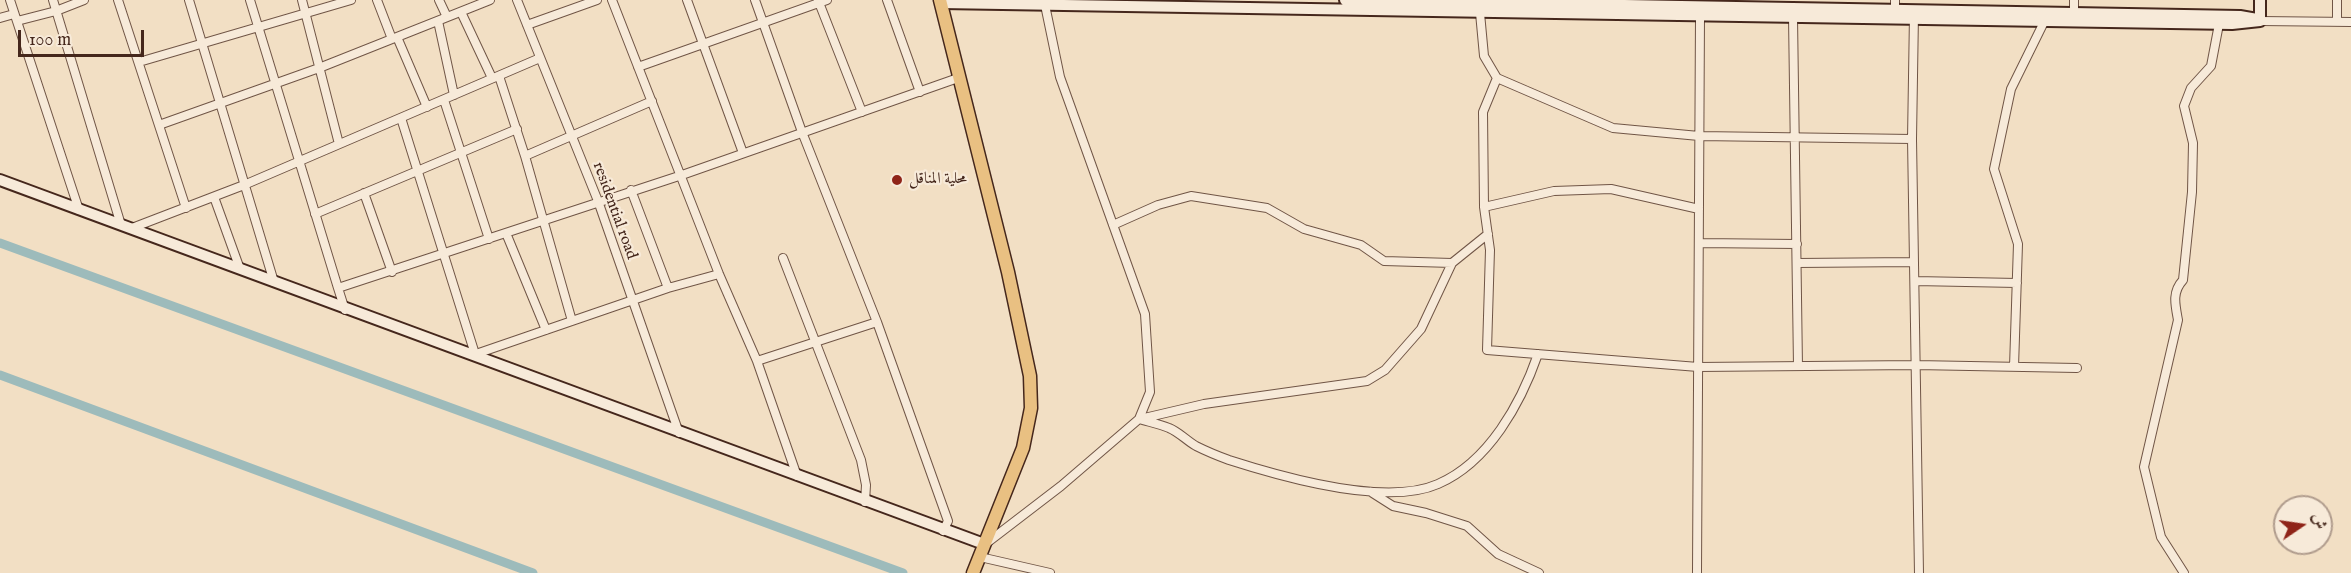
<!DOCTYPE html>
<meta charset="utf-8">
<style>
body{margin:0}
#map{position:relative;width:2351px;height:573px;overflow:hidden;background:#f2dfc4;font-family:"IM FELL English",Amiri,serif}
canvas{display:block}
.north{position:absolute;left:2273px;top:495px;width:60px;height:60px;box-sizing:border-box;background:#f7ead9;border:2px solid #b09c8d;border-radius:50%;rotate:77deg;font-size:16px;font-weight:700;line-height:24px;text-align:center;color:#45271c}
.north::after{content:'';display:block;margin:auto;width:21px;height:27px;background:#8f2418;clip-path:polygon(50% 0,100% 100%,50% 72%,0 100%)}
.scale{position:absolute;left:18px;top:30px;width:126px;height:27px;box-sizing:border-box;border:3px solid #45271c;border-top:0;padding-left:8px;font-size:18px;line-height:21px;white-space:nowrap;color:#45271c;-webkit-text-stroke:4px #f7ead9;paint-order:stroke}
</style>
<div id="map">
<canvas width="2351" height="573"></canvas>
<div class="north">ش</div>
<div class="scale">100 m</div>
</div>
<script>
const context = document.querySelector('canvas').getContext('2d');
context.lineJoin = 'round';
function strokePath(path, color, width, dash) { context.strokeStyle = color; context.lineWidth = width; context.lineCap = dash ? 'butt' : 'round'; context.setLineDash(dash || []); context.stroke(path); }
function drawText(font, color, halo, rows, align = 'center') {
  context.font = font + ' "IM FELL English",Amiri,serif'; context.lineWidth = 4.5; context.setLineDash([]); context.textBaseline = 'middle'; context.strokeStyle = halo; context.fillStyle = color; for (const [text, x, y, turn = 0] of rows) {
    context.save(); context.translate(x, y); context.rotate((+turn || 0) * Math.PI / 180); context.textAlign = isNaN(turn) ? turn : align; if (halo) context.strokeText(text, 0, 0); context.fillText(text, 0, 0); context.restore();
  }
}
const canal = new Path2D(`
 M0,243l903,330
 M0,375l533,198`);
const street = new Path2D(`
 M10,0l69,210
 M53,0l68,225
 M118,0l68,208
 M189,0l85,282
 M250,0l88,288
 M302,0l37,144
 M377,0l15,39
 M439,0l8,17
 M517,0l81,201 81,232
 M612,0l107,274 38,87 40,115
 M687,0l56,153
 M755,0l47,132 75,190 71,199 -5,10
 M818,0l44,112
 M887,0l33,92
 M1895,0v9
 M2074,0v13
 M2337,0v22
 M461,12l31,66
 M1480,13l4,43 13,22 -14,34 1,95 6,43 -3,100 211,17 218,-2 161,3
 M1914,14l-2,125 7,434
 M1793,17l5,349
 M0,18l14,-4
 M17,21l39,-10 28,-11
 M438,21l16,74
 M2260,21l91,1
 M527,25l70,-25
 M397,37l30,70
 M139,62l212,-62
 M638,67l189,-67
 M499,76l26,80 47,165
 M1497,78l116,50 86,8 213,3
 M444,100l45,139
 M401,118l74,236
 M159,125l160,-57 171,-68
 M525,156l127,-55
 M364,193l28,79
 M214,197l26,72
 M1484,207l70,-16 57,-2 88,20
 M315,214l202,-85
 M1113,225l45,-20 33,-9 76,12 37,21 57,16 23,16 68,2
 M132,228l112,-43 296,-127
 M506,233l40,97
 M1699,243l98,1
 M783,258l78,202 5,25 -1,17
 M1797,263l117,-1
 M1915,281l102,2
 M668,288l51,-14
 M345,310l-7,-22 344,-113 276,-97
 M473,355l195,-67 -37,-98
 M757,361l120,-39
 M2014,367l4,-123 -24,-75 17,-80 33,-67
 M1139,419c10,3 21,5 30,9 10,4 18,13 27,18 10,5 22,10 33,14 53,17 157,47 209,24 51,-22 83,-81 100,-130
 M1140,419l64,-15 163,-23 18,-11 36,-41 31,-66 36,-29
 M1371,492l22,14 33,7 41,13 31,28 41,19
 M988,542l73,-56 78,-67 11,-27 -5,-78 -85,-237 -15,-72
 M980,557l70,16
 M1697,573l3,-556
 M2184,573l-23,-36 -17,-70 34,-147c-3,-16 -6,-28 5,-40l9,-88 1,-49 -9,-37 7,-18 20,-22 8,-42`);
const secondary = new Path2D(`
 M1345,0l895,16 17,3
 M2260,0v21
 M941,3l1291,21 28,-3
 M0,180l984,364`);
const primary = new Path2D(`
 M940,0l68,272 22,104 1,32 -8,40 -50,125`);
const markers = [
 [897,180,6,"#8f2418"]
];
const poiNames = [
 ["محلية المناقل",909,180]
];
const streetNames = [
 ["residential road",614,211,70]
];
strokePath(canal, '#9dbbbb', 9);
strokePath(street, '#705546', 10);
strokePath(secondary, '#45271c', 14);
strokePath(primary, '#45271c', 15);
strokePath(street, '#f7ead9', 8);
strokePath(secondary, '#f7ead9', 10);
strokePath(primary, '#e9c082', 12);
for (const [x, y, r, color] of markers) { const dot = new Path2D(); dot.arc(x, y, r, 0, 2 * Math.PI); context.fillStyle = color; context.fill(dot); strokePath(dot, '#f7ead9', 2); }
drawText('16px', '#45271c', '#f7ead9', poiNames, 'left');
drawText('16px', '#45271c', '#f7ead9', streetNames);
</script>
